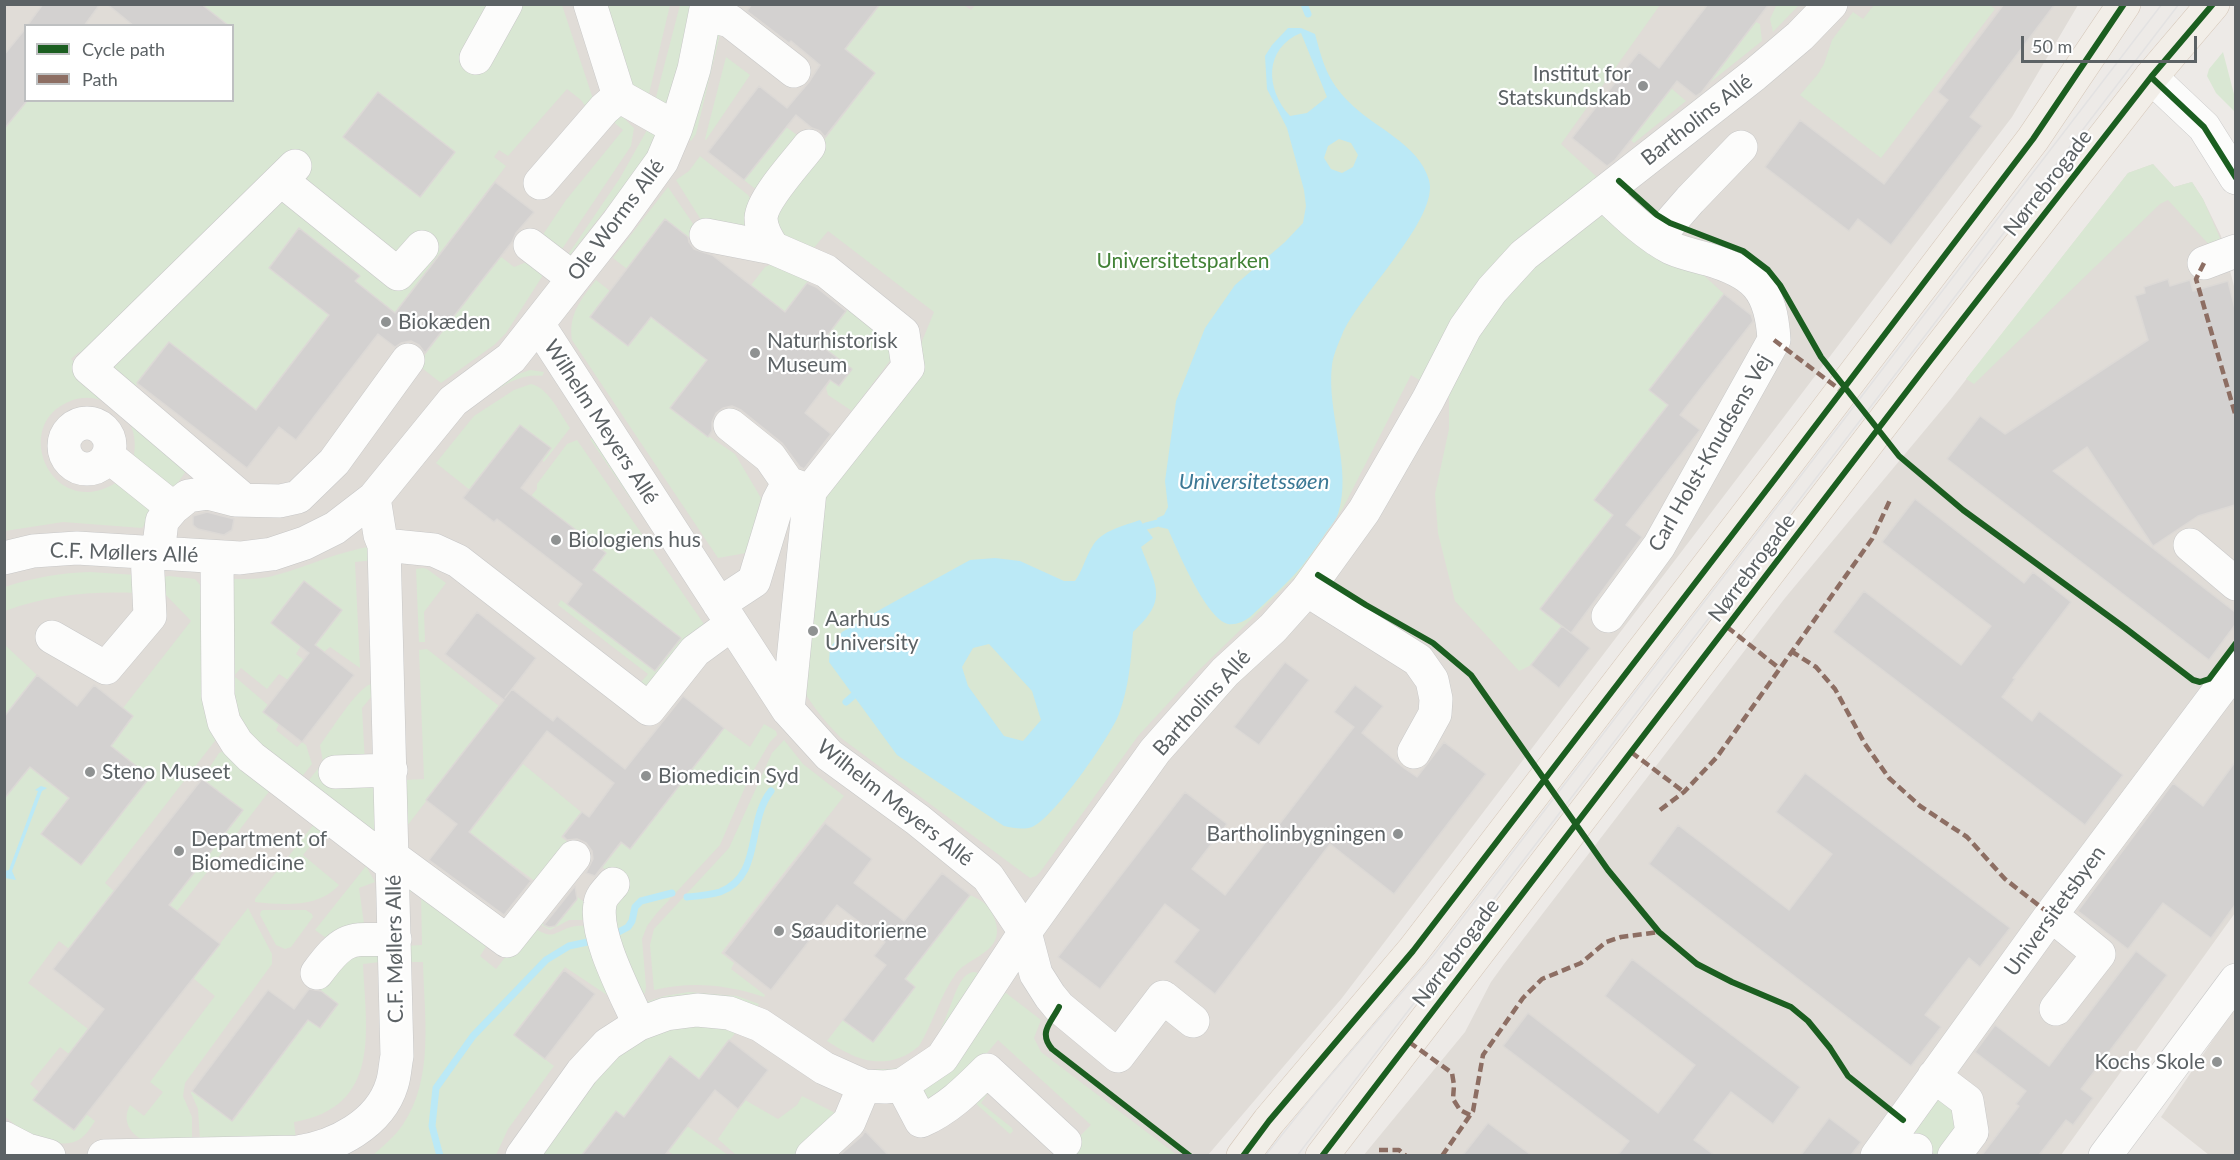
<!DOCTYPE html>
<meta charset="utf-8">
<style>
body{margin:0}
#map{position:relative;width:2240px;height:1160px;overflow:hidden;background:#edeae7;font-family:Lato,sans-serif}
canvas{display:block}
.frame{position:absolute;inset:0;border:6px solid #5c6265;pointer-events:none}
.legend{position:absolute;left:24px;top:24px;width:210px;height:78px;box-sizing:border-box;background:#fff;border:2px solid #bec0c1;margin:0;padding:8px 10px;list-style:none;font-size:18px;color:#5c6265}
.legend li{display:flex;align-items:center;gap:12px;height:30px}
.legend b{width:30px;border:2px solid #bec0c1}
.scale{position:absolute;left:2021px;top:36px;width:176px;height:27px;box-sizing:border-box;border:3px solid #5c6265;border-top:0;padding-left:8px;font-size:18px;line-height:21px;white-space:nowrap;color:#5c6265;-webkit-text-stroke:4px #fff;paint-order:stroke}
</style>
<div id="map">
<canvas width="2240" height="1160"></canvas>
<div class="frame"></div>
<ul class="legend">
<li><b style="height:8px;background:#1b5e20"></b>Cycle path</li>
<li><b style="height:8px;background:#8d6e63"></b>Path</li>
</ul>
<div class="scale">50 m</div>
</div>
<script>
const context = document.querySelector('canvas').getContext('2d');
context.lineJoin = 'round';
function paint(path, color) { context.fillStyle = color; context.fill(path, 'evenodd'); }
function strokePath(path, color, width, dash) { context.strokeStyle = color; context.lineWidth = width; context.lineCap = dash ? 'butt' : 'round'; context.setLineDash(dash || []); context.stroke(path); }
function drawText(font, color, halo, rows, align = 'center') {
  context.font = font + ' Lato,sans-serif'; context.lineWidth = 4.5; context.setLineDash([]); context.textBaseline = 'middle'; context.strokeStyle = halo; context.fillStyle = color; for (const [text, x, y, turn = 0] of rows) {
    context.save(); context.translate(x, y); context.rotate((+turn || 0) * Math.PI / 180); context.textAlign = isNaN(turn) ? turn : align; if (halo) context.strokeText(text, 0, 0); context.fillText(text, 0, 0); context.restore();
  }
}
const education = new Path2D(`
 M5,5h2073l-66,112 -670,881 -134,157 -1203,1zM26,26h206v74h-206z
 M2153,164l21,23 18,-5 11,17 18,37 14,54v623l-174,242 -698,1 102,-124 26,-50 13,-18 281,-366 165,-198 178,-227z
 M2235,1007v148h-26l-48,-38z`);
const green = new Path2D(`
 M201,4l361,1 34,103 -5,6 -10,-14 -14,-11 -59,67 -9,-6 -5,7 12,9 -111,147 -40,-32 4,-5 -60,-47 -30,39 60,47 -73,95 -87,-68 -40,53 -50,-43 -8,7 120,105 -19,27 -39,-30c4,-19 2,-36 -13,-50 -14,-11 -29,-17 -47,-11 -67,23 -19,127 47,80l37,29 -15,19 -79,-6 -58,9 -1,-402 22,-28 206,-1v-74l-12,-1z
 M976,4l684,1 -99,139 163,150 -75,96 19,15 -73,95 18,15 -72,94 21,17 -31,39 -12,6 -64,-70 -17,-68 -3,-39 14,-65v-31l-38,-23 -68,133 -44,65 -102,99 -59,64 -97,135 -5,5 -6,2 -189,-140c-19,-19 -33,-38 -46,-62l24,-187 92,-121 23,-56 -106,-81 -20,24 -35,-27 -1,-19 103,-136 -30,-24 35,-44h84l7,5z
 M602,5h68l-22,93 -12,-4z
 M680,5h14l-27,100 -12,-4z
 M1774,5h25l-26,27 -3,-13 6,-13z
 M1990,5l5,4 -114,149 -81,-63 18,-21 6,-10 8,-24 21,-28 10,7 11,-14z
 M1756,22l4,2 2,17 -54,43z
 M712,27l9,3 -25,104 -5,7 -3,-3z
 M2223,52l12,46v14l-19,-19 -9,-17 2,-7z
 M726,57l24,18 -44,65 -1,-1z
 M1671,88l15,13 -52,42 -3,-3z
 M615,117h8l11,11 -3,18 -75,112 -13,-20 1,-5 22,-33 57,-70 -13,-11z
 M658,123l-5,26 -86,110h-2l55,-81 27,-48z
 M786,127l18,13 -42,54 -18,-14z
 M700,156l48,39 4,6v25l-46,2 -30,-48 13,-9z
 M2153,164l21,23 18,-5 11,17 20,46 -10,4 -45,-49 -8,4 -186,180 -8,-5 162,-206z
 M668,187l36,53 -1,8 -38,-29 -38,50 -14,-11z
 M500,256l14,11 13,-5 18,10 -39,61 -12,12 -53,38 -33,-26 13,3z
 M772,264l39,14 -26,34 -34,-27 14,-18z
 M596,280l14,11 18,54 23,-28 56,43 -37,48 38,29h2l25,17 26,44 -15,55 -28,5 -146,-218c-4,-25 9,-41 24,-60z
 M849,307l38,28 5,23 -40,53 -24,-16 -2,-7 5,-8 8,6 13,-17 -32,-24z
 M530,370l14,2 -2,4c-27,-4 -52,19 -73,33l30,-28z
 M531,384c18,4 29,30 39,44l-26,34 -2,-2 8,-12 -30,-23 -50,65 -34,-27 38,-47 40,-26z
 M593,437l120,183 -123,-181z
 M577,440l129,187 -54,58 -16,3 12,-14 -90,-69 3,-5 94,71 26,-33 -88,-68 -62,-74 6,-7v-5l30,-40z
 M374,546v14l-19,2 5,106 -30,-21 -6,5 -9,-7 27,-35 -38,-29 -33,42 30,23 -5,8 8,6 -16,20 -9,-6 -12,15 -26,-21 -7,8 34,29 11,19 -3,6 21,17 5,-5 4,3 6,19 -12,15 -51,-44 -15,-25 -9,-131c17,0 35,1 51,-4 33,-9 63,-24 98,-29z
 M423,568l4,1 19,14 -22,29 1,30h-6l-3,-73z
 M90,572l46,3v18c-46,-2 -88,2 -131,18v-24l3,-1c28,-9 53,-13 82,-14z
 M169,576l26,3 7,8 16,150 -113,146 9,8 -45,58 -10,-8 -31,42 60,46 -19,25 -9,-7 -30,37 9,8 -5,8 39,30 13,-16 9,7c-4,6 -9,14 -15,18 -21,14 -61,-8 -75,-23v-322l2,2 23,-29 39,31 -28,36 40,31 69,-88 -39,-31 22,-29 -10,-9 68,-87 -26,-27 -1,-17z
 M5,645l32,30 -32,42z
 M427,649l72,57 -95,124 1,-50 19,-1 -5,-129z
 M371,684l6,6 -15,18 3,55 19,15 -4,58 -74,-52 17,-22 -3,-17c11,-14 36,-56 51,-61z
 M764,724l12,7 1,4 -7,7 -21,36 -29,67 -64,69 -9,12 -5,13 4,48 -1,6 -10,4 -26,-68 13,-47 -20,-15 20,-24 8,6 94,-121 26,19z
 M784,740l19,24 41,32 -123,157 13,10 -3,6 34,26 -1,2c-37,-12 -71,-16 -110,-7l-4,-45 4,-16 75,-81 43,-95z
 M226,750l45,39 -111,144 -8,-7 91,-115 -41,-32 17,-26z
 M523,764l58,48 -20,25 12,9 -34,38 -70,-51z
 M314,824l9,6 -20,25 36,30c-21,23 -55,20 -84,17v-3z
 M366,866l9,16 -16,6 5,36 -35,16 -14,-10z
 M404,878l83,67 -7,11 16,13 22,-28 16,-13c20,12 18,5 37,-1 7,-2 15,-1 21,-2l27,78 -54,-36 -52,68 41,31 -46,63 -12,26 -124,1c11,-10 22,-19 30,-30 33,-48 22,-110 21,-164h-17l-1,-16 17,-1 -1,-53h-18z
 M575,895l14,11 4,14h-24l-19,10 -16,-9 8,2 6,4 8,-2 21,-25z
 M970,895c13,6 21,11 25,25 11,33 -27,36 -40,55 -15,21 -22,48 -36,71 -20,18 -47,20 -71,7 -7,-3 -14,-8 -21,-12l16,-21 30,22 42,-55 -10,-8z
 M248,908l24,46v10l-87,119 -2,13 9,21v23h-49c-14,-7 -21,-20 -13,-35l14,11 19,-24 -13,-10 65,-86 -22,-18z
 M263,910h43l6,4 1,3 -22,30 -6,2 -9,-4 -16,-30 1,-4z
 M379,948l1,14 -17,2c3,67 19,143 -69,158l2,18h-96l-2,-31 -7,-16 1,-2 41,30 75,-101 12,8 18,-24 -18,-14 30,-37z
 M973,972l6,1 4,4c-10,14 -20,28 -29,42 -23,33 -36,54 -80,54l2,-4c78,6 68,-92 97,-97z
 M689,992l48,4 22,8 -2,3 -118,-3 26,-8z
 M1006,993l35,27 -7,18 7,14 136,103h-116l30,-30 -93,-85 -39,46 -30,20 -10,-15 84,-97z
 M672,1024l68,3 -41,52 -29,-23 -46,61 -8,-6 -34,44 -44,1 79,-103z
 M990,1090l-9,13 31,25 1,3 -3,3 -36,-32z
 M1943,1090l17,14 -7,44 -17,7 -26,-19z
 M802,1096l41,21 -37,38h-66l-5,-1 -17,-15 27,-39 33,19 19,-14z
 M687,1126l41,29h-54l-6,-4z`);
const water = new Path2D(`
 M1288,28h13l14,6c8,29 12,46 34,68 25,26 69,41 80,78 11,38 -72,117 -87,155 -4,9 -9,21 -10,30 -6,48 21,103 6,149 -3,8 -11,16 -15,23 -7,10 -14,20 -21,29 -16,19 -35,35 -52,51 -7,5 -14,8 -22,7 -22,-5 -51,-75 -60,-95l-9,-2 -2,-9 7,-3 4,-8 -3,-26 11,-80 29,-73 30,-43 50,-43 18,-19 3,-17 -2,-16 -17,-62 -20,-39 -2,-33 7,-11zM1301,33l26,64 -20,16 -17,3c-25,-27 -26,-68 11,-83zM1339,139l12,4 7,12 -5,12 -11,6 -11,-4 -7,-11 4,-12z
 M1140,520l13,18 -12,9c15,40 28,52 -8,85 -2,28 -4,54 -14,82 -9,23 -65,104 -87,113 -9,3 -19,1 -28,-1l-107,-71 -68,-93 1,-14 12,-16 41,-24 87,-48 25,-2 25,3 44,20h11c8,-11 10,-23 17,-34 9,-17 32,-21 48,-27zM989,644l43,47 9,29 -18,21 -19,-5 -36,-50 -6,-19 11,-19z
 M41,786l6,2 -5,3 -30,80 4,9 -11,-2v-7l4,-1 29,-79 -3,-1z`);
const stream = new Path2D(`
 M1304,4l4,10
 M1146,526l12,-3
 M846,702l7,-6
 M687,897c11,-1 23,-2 33,-5 43,-16 26,-70 51,-101
 M613,935l15,-8 4,-6 3,-14 6,-6 31,-8
 M440,1156l-8,-30 4,-38 37,-52 73,-76 23,-14 23,-5`);
const building = new Path2D(`
 M43,4h57l-16,22h-57z
 M107,4h94l28,22h-95z
 M752,4h128l-35,45 30,24 -50,64 -5,-6 -8,-3 -16,-13 -52,65 -36,-28 51,-66 28,22 22,-26 11,-17 -29,-24 -2,2 -42,-32z
 M1708,4h61l-68,89 -5,3 -19,-15 -62,79 -8,6 -35,-28 67,-86 20,16z
 M2004,4h51l-85,113 12,9 -91,119 -33,-26 -9,12 -84,-64 35,-47 84,64 64,-84 -10,-8z
 M26,28v74l-22,27v-74z
 M378,92l77,60 -35,45 -77,-60z
 M495,182l39,30 -18,21 -4,9 -87,111 -6,-8 -8,-4 -10,2 -6,4 -17,-13 -82,106 -17,-13 -32,41 -110,-85 32,-41 87,68 73,-95 -60,-47 30,-40 61,48 -5,5 40,32z
 M665,219l23,18 1,5 5,7 18,6 73,57 22,-29 9,4 30,24 -26,34 32,24 -13,17 -9,-6 -25,33 26,21 -27,35 -4,-2 -18,-24 -41,-33 -9,-4 -9,2 -7,5 -4,9v9l-4,6 -38,-29 37,-48 -56,-43 -23,29 -38,-29z
 M2168,279l2,7 20,-6 3,11 35,-10 7,28v196l-37,11 -45,30 -66,-99 -34,24 182,141v13l-26,35 -262,-201 33,-43 25,18 143,-94 -13,-44 10,-3 -1,-6z
 M1724,294l27,21 2,6 -73,94 20,15 -74,95 16,12 -71,96 -31,-24 73,-94 -19,-15 74,-95 -19,-15z
 M520,425l31,23 -30,40 85,65 -13,17 88,68 -26,33 -88,-67 15,-20 -85,-65 -3,3 -31,-24z
 M1915,499l109,84 9,-11 38,30 -58,76 2,1 -13,18 30,24 7,-10 84,64 -38,50 -252,-193 31,-41 97,74 30,-39 -109,-84z
 M207,512l27,7 -2,11 -8,5 -26,-6 -5,-4v-9z
 M304,581l38,29 -27,35 39,30 -52,67 -39,-30 46,-59 -38,-30z
 M477,612l59,46 -31,40 7,-9 41,32 4,-5 68,53 58,-73 41,32 -94,121 -9,-7 -26,34 -9,-3 7,-14 -1,-8 -6,-8 -9,-4 -10,1 -4,-4 19,-24 7,5 25,-34 -67,-52 -78,101 62,49 -27,34 -75,-55 28,-36 -31,-24 78,-100 -59,-46z
 M1562,626l28,22 -31,40 -28,-23z
 M1285,662l24,18 -50,65 -25,-18z
 M37,675l40,31 17,-21 39,31 -22,30 39,31 -69,88 -40,-31 28,-36 -39,-31 -26,32v-82z
 M1355,685l28,21 -21,27 42,35 13,9 27,-35 42,32 -92,120 -64,-50 -115,150 -41,-32 25,-32 -34,-26 -65,85 -42,-32 127,-165 42,32 -35,45 33,26 129,-168 -20,-15z
 M2235,762v143l-24,33 -48,-35 -35,46 -50,-38 95,-128 30,23z
 M1805,773l205,155 -30,39 -11,-9 -44,57 16,12 -30,39 -262,-202 29,-39 111,85 43,-56 -56,-42z
 M202,779l41,31 -74,95 51,39 -146,186 -41,-30 71,-91 -51,-40z
 M825,823l47,36 -18,24 50,38 38,-48 28,22 -65,84 10,8 -42,55 -30,-22 43,-55 -12,-9 11,-14 -48,-37 -66,85 -47,-37z
 M575,886l2,13 -22,27 -6,1 -5,-2z
 M2136,951l31,24 -86,114 12,9 -20,27 -7,-5 -27,35h-57l37,-49 -3,-2 10,-13 -51,-39 20,-27 54,41z
 M1632,959l168,128 -27,37 -42,-32 -37,48 20,15h-96l11,-14 -126,-95 25,-33 130,100 37,-48 -90,-69z
 M564,970l31,24 -50,65 -31,-24z
 M309,989l12,2 17,13 -18,24 -12,-8 -76,101 -40,-30 76,-101 26,19z
 M729,1040l39,30 -30,39 -23,-19 -50,65h-83l34,-44 8,6 46,-61 29,23z
 M1829,1118l32,24 -10,13h-50z
 M1488,1123l43,32h-68z
 M865,1131l23,24h-48l22,-19z`);
const minor = new Path2D(`
 M590,4l29,92 57,32
 M705,14l25,7 64,50
 M476,58l30,-54
 M2151,77l53,50 32,51
 M281,180l117,94 24,-27
 M540,183l64,-74 15,-13
 M1603,193c21,20 42,41 68,55 11,5 24,8 36,11 48,14 64,30 67,81l-115,206 -51,70
 M706,235l67,13 53,23 77,62 5,34 -98,124
 M1656,239l34,-39 51,-53
 M530,245l43,33
 M773,248c-6,-9 -12,-19 -12,-30 1,-19 36,-56 48,-72
 M2204,263l32,-12
 M538,324l250,386 41,45 89,65 70,57 37,55 11,42 14,22 9,11 59,49 45,-59 30,24
 M64 446a23 23 0 1 1 46 0a23 23 0 1 1-46 0Z
 M730,425l40,32 18,26
 M108,456l65,52
 M244,500l-155,-132 206,-202
 M384,545l50,5 24,11 191,148 46,-58 37,-27
 M2190,545l46,39
 M158,554l4,-33 11,-13 15,-12 20,-3 27,7 45,1 18,-4 36,-35 74,-102
 M217,557l1,139 6,26 13,21 14,14 142,109
 M4,558l29,-7 44,-3 163,10 32,-4 33,-11 30,-15 39,-30 79,-97 58,-43 107,-136 44,-61 14,-33 18,-59 13,-65
 M1307,590l111,70 14,20 4,19 -1,15 -21,38
 M719,604l35,-23 24,-79 10,-19 22,8 -22,219
 M52,637l54,31 44,-52 -3,-63
 M335,772l56,-2
 M393,857l114,84 67,-84
 M613,884c-5,6 -12,12 -13,20 -6,32 26,90 39,120
 M2051,915l48,39 -43,55
 M317,973c29,-39 32,-33 78,-34
 M1934,1076l33,25 5,31 -18,24
 M902,1085l19,36c27,-12 45,-30 66,-51l78,72
 M4,1138l23,12 22,6
 M104,1156l193,-4c38,-5 83,-28 95,-68 3,-9 3,-19 5,-28l-13,-511 -4,-10 -6,-37
 M522,1156l60,-84 26,-28 31,-20 27,-10 31,-4 32,3 31,12 64,43 40,18 21,1 17,-2 40,-27 83,-126 130,-181 70,-79 48,-44 34,-38 57,-79 64,-111 37,-72 27,-38 32,-35 230,-180 46,-39 31,-32
 M812,1156l37,-34 15,-36
 M1877,1156l174,-241 185,-247
 M1912,1156l4,-6
 M2105,1156l131,-176`);
const major = new Path2D(`
 M1243,1156l26,-35 144,-170 365,-476 255,-336 91,-135
 M1322,1156l608,-795 221,-284 62,-73`);
const tram = new Path2D(`
 M1265,1156l52,-65 116,-135 729,-952
 M1297,1156l882,-1152`);
const quiet = new Path2D(`
 M2204,263l-8,16 40,138
 M1774,340l65,49
 M1727,627l52,41
 M1791,651l25,16 19,22 30,55 24,34 31,28 47,31 38,42 46,36
 M1631,752l53,40
 M1660,810l24,-18 33,-35 155,-218 18,-39
 M1409,1042l43,31 2,12 -1,14 7,11 10,5
 M1379,1150h20l7,6
 M1442,1156l31,-45 10,-56 40,-57 19,-19 39,-16 25,-21 15,-5 38,-5`);
const cycleway = new Path2D(`
 M2151,77l53,50 32,51
 M1619,181l38,34 13,8 73,28 25,19 12,15 41,72 78,99 64,54 162,118 68,52 7,2 9,-3 27,-36
 M1318,575l48,30 67,38 38,32 137,195 51,62 38,32 35,18 59,25 17,14 22,27 18,28 55,44
 M1059,1007c-8,16 -21,25 -7,42l138,107
 M1243,1156l26,-35 144,-170 365,-476 255,-336 91,-135
 M1322,1156l608,-795 221,-284 62,-73`);
const markers = [
 [1643,86,6,"#8f9292"],
 [386,322,6,"#8f9292"],
 [755,353,6,"#8f9292"],
 [556,540,6,"#8f9292"],
 [813,631,6,"#8f9292"],
 [90,772,6,"#8f9292"],
 [646,776,6,"#8f9292"],
 [1398,834,6,"#8f9292"],
 [179,851,6,"#8f9292"],
 [779,931,6,"#8f9292"],
 [2217,1062,6,"#8f9292"]
];
const poiNames = [
 ["Institut for",1631,74,"right"],
 ["Statskundskab",1631,98,"right"],
 ["Biokæden",398,322],
 ["Naturhistorisk",767,341],
 ["Museum",767,365],
 ["Biologiens hus",568,540],
 ["Aarhus",825,619],
 ["University",825,643],
 ["Steno Museet",102,772],
 ["Biomedicin Syd",658,776],
 ["Bartholinbygningen",1386,834,"right"],
 ["Department of",191,839],
 ["Biomedicine",191,863],
 ["Søauditorierne",791,931],
 ["Kochs Skole",2205,1062,"right"]
];
const streetNames = [
 ["Bartholins Allé",1697,120,-38],
 ["Nørrebrogade",2048,183,-52],
 ["Ole Worms Allé",616,220,-53],
 ["Wilhelm Meyers Allé",601,422,57],
 ["Carl Holst-Knudsens Vej",1710,453,-60],
 ["C.F. Møllers Allé",124,553,2],
 ["Nørrebrogade",1752,568,-53],
 ["Bartholins Allé",1202,703,-48],
 ["Wilhelm Meyers Allé",895,803,38],
 ["Universitetsbyen",2055,911,-54],
 ["C.F. Møllers Allé",395,949,-91],
 ["Nørrebrogade",1456,953,-53]
];
const parkNames = [
 ["Universitetsparken",1183,261]
];
const waterNames = [
 ["Universitetssøen",1254,482]
];
paint(education, '#e0dcd7');
paint(green, '#d9e7d3');
paint(water, '#bbe9f6');
strokePath(stream, '#bbe9f6', 7);
paint(building, '#d3d1d0');
strokePath(building, '#dcd9d6', 1.5);
strokePath(minor, '#c8c8c8', 34);
strokePath(major, '#d4c5b6', 34);
strokePath(minor, '#fcfcfb', 33);
strokePath(major, '#f2eee8', 33);
strokePath(tram, '#e3e2e2', 1.5);
strokePath(quiet, '#8d6e63', 4.5, [9, 4.5]);
strokePath(cycleway, '#1b5e20', 6);
for (const [x, y, r, color] of markers) { const dot = new Path2D(); dot.arc(x, y, r, 0, 2 * Math.PI); context.fillStyle = color; context.fill(dot); strokePath(dot, '#fff', 2); }
drawText('21px', '#5c6265', '#fff', poiNames, 'left');
drawText('21px', '#5c6265', '#fff', streetNames);
drawText('21px', '#428236', '#fff', parkNames);
drawText('italic 22px', '#3b7895', '#fff', waterNames);
</script>
